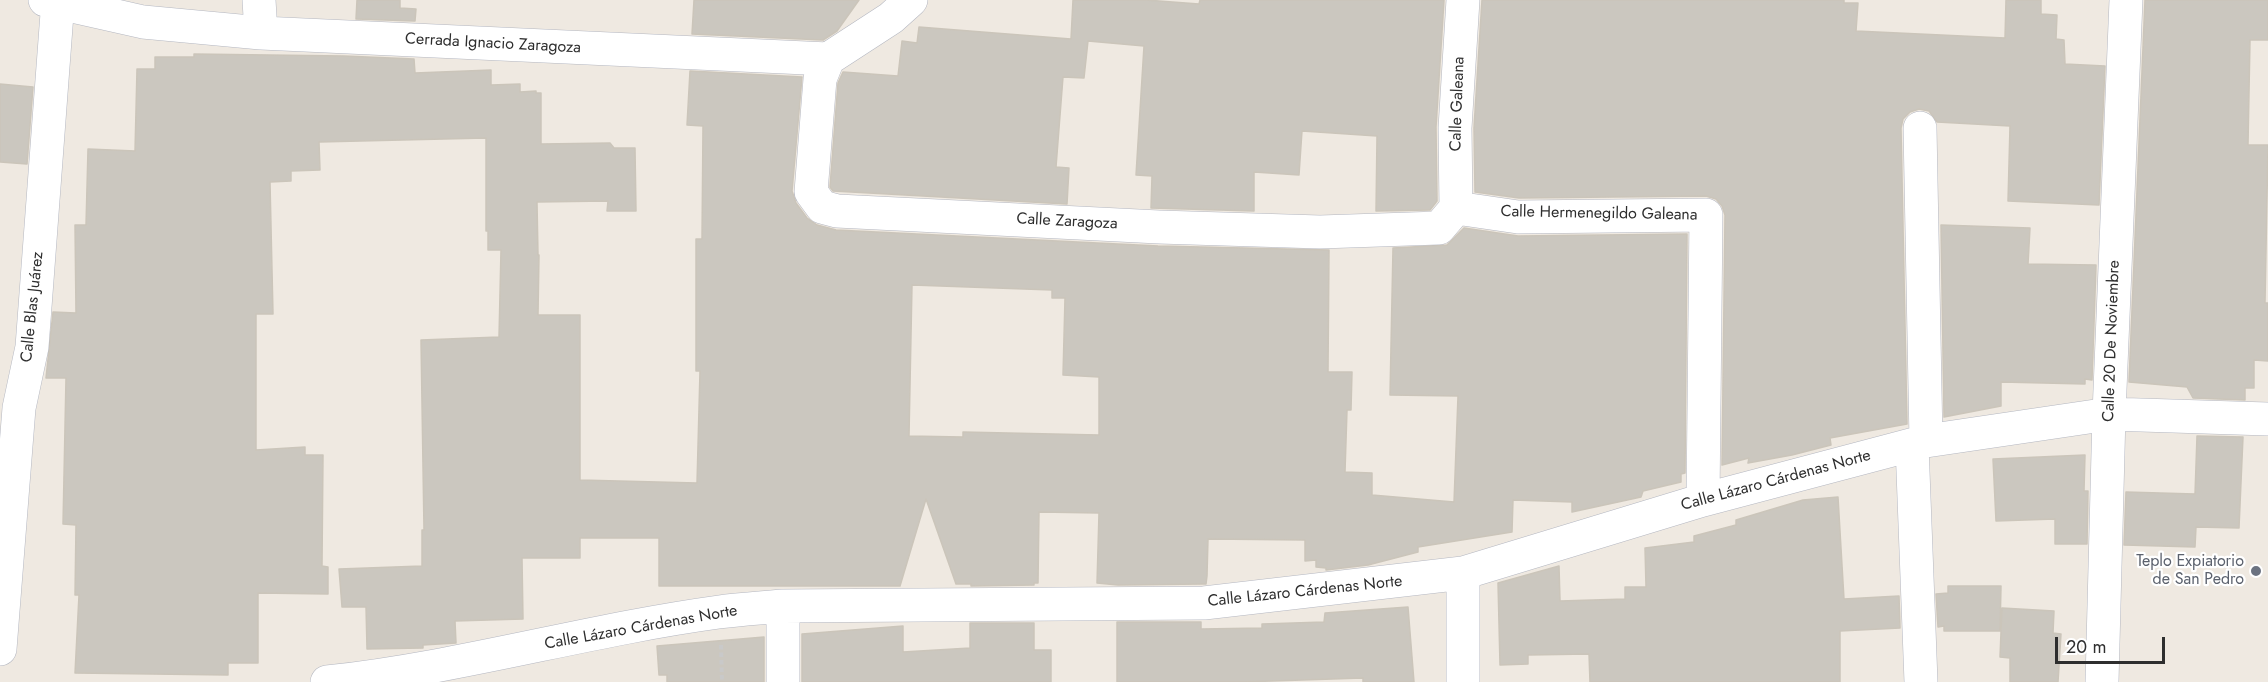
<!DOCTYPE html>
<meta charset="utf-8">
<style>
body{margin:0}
#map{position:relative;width:2268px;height:682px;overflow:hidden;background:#efe9e1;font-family:Jost,sans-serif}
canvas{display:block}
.scale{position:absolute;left:2055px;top:637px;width:110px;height:27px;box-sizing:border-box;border:3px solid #2e2e2e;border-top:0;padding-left:8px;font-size:18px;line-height:21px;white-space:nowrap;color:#2e2e2e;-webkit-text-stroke:4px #fff;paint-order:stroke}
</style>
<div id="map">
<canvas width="2268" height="682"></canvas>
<div class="scale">20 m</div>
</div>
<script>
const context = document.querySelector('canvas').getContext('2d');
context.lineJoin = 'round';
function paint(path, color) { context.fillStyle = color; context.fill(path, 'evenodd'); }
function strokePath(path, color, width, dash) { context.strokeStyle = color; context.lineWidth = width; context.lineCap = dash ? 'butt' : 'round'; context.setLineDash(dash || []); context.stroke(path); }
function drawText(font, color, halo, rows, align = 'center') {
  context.font = font + ' Jost,sans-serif'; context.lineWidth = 4.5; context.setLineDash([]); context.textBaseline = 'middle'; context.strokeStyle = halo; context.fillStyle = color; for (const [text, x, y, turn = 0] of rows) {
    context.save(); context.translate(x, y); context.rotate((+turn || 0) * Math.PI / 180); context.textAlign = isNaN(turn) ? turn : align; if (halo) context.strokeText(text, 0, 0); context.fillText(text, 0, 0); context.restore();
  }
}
const building = new Path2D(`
 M357,0h43v8l16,1 -1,12 -59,-2z
 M694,0h165l-22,31 -14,9 -131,-6z
 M1073,0h73l53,4 1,-4h244l-8,127 1,74 -7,9 -54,1 1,-75 -75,-5 -3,44 -45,-3v39l-103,-3 1,-32 -16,-1 8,-129 -56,-5 -4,37 -21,-1 -7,90 13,1 -2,36 -234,-13 -3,-4 8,-104 5,-11 55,4 4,-35 15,2 2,-16 152,12z
 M1482,0h362v3h14l-2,28 149,7 1,-38h35v14l16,1 -1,24 8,1 1,24 40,2 -6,139 -91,-4 2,-75 -73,-4 -8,-11 -10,-2 -9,3 -7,7 -2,9 6,296 -77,14 1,7 -39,10 -44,8 1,-5 -27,7 3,-250 -3,-9 -6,-7 -10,-3 -187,2 -44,-6 -1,-64z
 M2145,0h123v40h-18l-2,105h20l-3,158h3v58l-14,-1v28h-9v12l-52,-2 -6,-11 -58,-5z
 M194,54l150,2 70,3 1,14 76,-3v15l29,-1v8l16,-1v2h5v51l69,-1 4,5h21l1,63h-29l1,-10 -71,1 1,53h1l-1,60h42v165l117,3 3,-112h-4v-132h6l1,-113 -16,-1 3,-54 112,6 -10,114 4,12 11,15 10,7 19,5 322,16 171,4 -1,122h24l-1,38h-4l-2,62 27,1v22l82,7 4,-106 -68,-1 3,-147 54,-3 17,-17 54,8 169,-2 -2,239 -4,1v8l-38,9 -2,6 -69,15v-10l-59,-2 -1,32 -94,15v5l-50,13 -42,5v-2l-10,-1v-7l-11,1v-21l-97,-1 -1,37 -1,8h-3l-85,1 -21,-2 2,-70 -60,-1 -1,71h-4v2l-63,1v-2h-15l-30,-85 -26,87h-241v-48h-79v20h-58l1,61 -68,2 1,22 -33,2v3l-56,1 -1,-42h-24l-3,-38 83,-3v-36h2l-3,-190 78,-3 2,-87h-13v-19h-2v-93l-167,4 1,28 -29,1v10l-21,1 3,132h-17v136l49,-3v8h18l-1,111 6,1v27l-70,-1v70h-30v12l-153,-2 4,-78h-4l1,-70 -13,-1 3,-146h-20l7,-66 23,1 -1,-88h11l2,-76 47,2 2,-82h18v-12h39zM912,285l140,5v8h13l-2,77 36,2v58l-136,-3v5l-54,-1z
 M0,84l33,3 -6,77 -27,-2z
 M1941,225l89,3 -2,36 68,1 -4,115 -7,-1v5l-84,-2v24l-57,11z
 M2197,436l46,1 -4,91 -43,-1 -1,20 -71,-2 2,-53 69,2z
 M2085,455l-1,36h4l-1,53h-32v-25l-59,2 -3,-62z
 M1838,497l6,102 55,-3 1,32 -60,3v51h-250l-1,-28 -61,1v9l-28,1 -2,-82 61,-17 1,35 65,-2v-12h21l-1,-39 49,-6v-6l42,-11v-5l67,-20z
 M1948,586h53l-1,45h-56v-5l-6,1 -2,-33 12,-1z
 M1408,607l6,75h-51v-4l-121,4h-125v-60h84v7l61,-1v-4l62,-2 1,-9z
 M2002,608l52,3 -1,22 8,1 -3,48h-48v-24l-10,-1z
 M970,623h64v27h17v32h-249v-48l101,-8v26l67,-4z
 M764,637v45h-97v-7h-8l-2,-29z`);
const path = new Path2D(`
 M721,645l1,37`);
const minor = new Path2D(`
 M45,0l98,22 118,11 567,26 63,-41 20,-18
 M259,0l2,33
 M828,59l-8,20 -9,113 11,15 15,4 322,16 161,5 119,-4 17,-20
 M1920,128l6,313
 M1456,208l62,9 188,-2 -3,285
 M1456,208l-1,-80 8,-128
 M1912,445l9,237
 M1463,573v109
 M783,606v76
 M0,649l19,-241 13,-61 26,-347
 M327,682c132,-14 260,-52 392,-70 21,-3 42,-4 64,-6l421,-3 259,-30 240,-73 223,-59 183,-27 159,5
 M2102,682l7,-268 17,-414`);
const markers = [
 [2256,571,6,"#6b7280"]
];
const streetNames = [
 ["Cerrada Ignacio Zaragoza",493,44,3],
 ["Calle Galeana",1458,104,-88],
 ["Calle Hermenegildo Galeana",1599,214,1],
 ["Calle Zaragoza",1067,222,3],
 ["Calle Blas Juárez",33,307,-84],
 ["Calle 20 De Noviembre",2112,341,-88],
 ["Calle Lázaro Cárdenas Norte",1776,481,-15],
 ["Calle Lázaro Cárdenas Norte",1305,592,-6],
 ["Calle Lázaro Cárdenas Norte",641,628,-10]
];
const worshipNames = [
 ["Teplo Expiatorio",2244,562],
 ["de San Pedro",2244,580]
];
paint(building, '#cbc7bf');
strokePath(building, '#cbc5ba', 1.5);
strokePath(minor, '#b4b7c1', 34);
strokePath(path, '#c9c9c9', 4, [4.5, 3]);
strokePath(minor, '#fff', 33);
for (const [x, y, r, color] of markers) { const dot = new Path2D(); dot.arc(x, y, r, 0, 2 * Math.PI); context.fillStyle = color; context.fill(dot); strokePath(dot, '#fff', 2); }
drawText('16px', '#2e2e2e', '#fff', streetNames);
drawText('16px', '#5b616d', '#fff', worshipNames, 'right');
</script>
